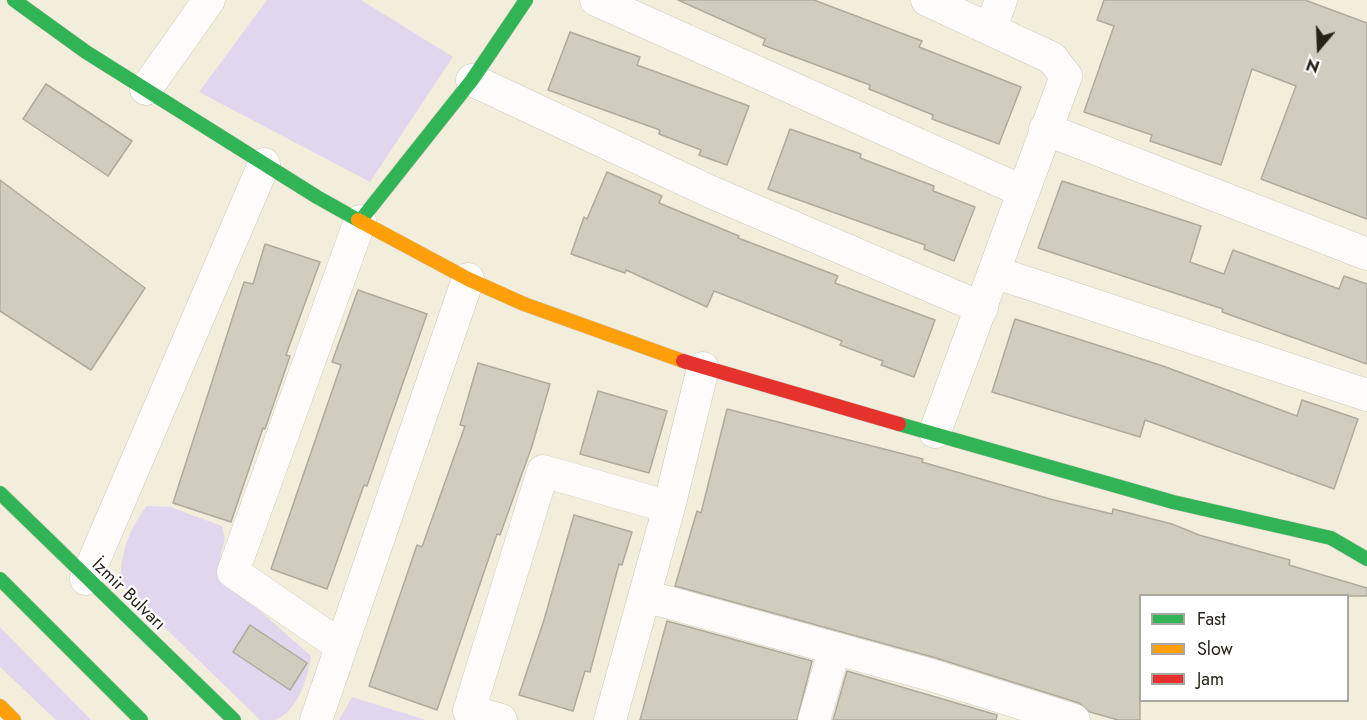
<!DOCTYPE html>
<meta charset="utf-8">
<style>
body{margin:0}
#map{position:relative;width:1367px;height:720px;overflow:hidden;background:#f3eedc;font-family:Jost,sans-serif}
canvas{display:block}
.legend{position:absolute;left:1139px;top:594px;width:210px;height:108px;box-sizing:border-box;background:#fff;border:2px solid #a9a7a2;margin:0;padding:8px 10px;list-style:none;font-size:18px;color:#272317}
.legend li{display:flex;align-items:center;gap:12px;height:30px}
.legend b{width:30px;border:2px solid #a9a7a2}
.north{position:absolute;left:1289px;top:18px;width:60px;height:60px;-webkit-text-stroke:4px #fff;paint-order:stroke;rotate:199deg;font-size:16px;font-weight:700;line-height:24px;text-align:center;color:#272317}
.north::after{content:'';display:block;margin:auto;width:21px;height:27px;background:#272317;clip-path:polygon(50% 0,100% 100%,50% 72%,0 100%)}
</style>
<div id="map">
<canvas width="1367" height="720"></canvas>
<ul class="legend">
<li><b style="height:8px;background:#30b455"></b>Fast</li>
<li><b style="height:8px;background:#ff9f0a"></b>Slow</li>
<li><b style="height:8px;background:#e5322d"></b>Jam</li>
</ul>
<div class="north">N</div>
</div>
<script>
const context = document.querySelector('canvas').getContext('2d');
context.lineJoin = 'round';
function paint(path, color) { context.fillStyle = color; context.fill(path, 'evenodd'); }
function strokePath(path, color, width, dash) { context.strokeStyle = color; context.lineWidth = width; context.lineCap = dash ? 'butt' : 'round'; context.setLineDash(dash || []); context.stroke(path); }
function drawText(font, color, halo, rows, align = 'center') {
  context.font = font + ' Jost,sans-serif'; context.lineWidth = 4.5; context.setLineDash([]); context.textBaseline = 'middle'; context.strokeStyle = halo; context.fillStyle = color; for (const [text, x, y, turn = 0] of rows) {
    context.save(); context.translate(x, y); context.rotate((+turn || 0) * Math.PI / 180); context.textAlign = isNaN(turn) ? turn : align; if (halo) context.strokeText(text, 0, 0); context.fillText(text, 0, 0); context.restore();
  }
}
const green = new Path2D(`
 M267,0h94l92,57 -83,125 -171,-90z
 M147,506l23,1 52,19 3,13 -5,18 3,21 88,78c-3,21 -13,57 -37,64 -4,0 -10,0 -14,0l-138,-134c-5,-25 8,-60 25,-80z
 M0,627l91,93h-35l-56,-53z
 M352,697l74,23h-87z`);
const building = new Path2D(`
 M678,0h136l108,41 -3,6 102,40 -22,57 -67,-25 1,-4 -64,-26 1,-4 -107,-40 2,-6z
 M1104,0h201l62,23v196l-106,-40 35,-93 -44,-17 -31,96 -71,-24 2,-6 -68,-23 30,-86 -17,-6z
 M570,32l70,25 -3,8 112,41 -22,59 -28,-10 2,-5 -42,-16 1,-4 -112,-40z
 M46,84l86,57 -24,35 -85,-57z
 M790,129l71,25 -1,4 74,28 -1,5 42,16 -21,54 -30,-12 1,-4 -157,-56z
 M607,172l55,24 -3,7 80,33 -1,2 100,38 -3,7 100,37 -21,57 -33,-12 2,-4 -43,-16 2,-4 -128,-50 -7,16 -81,-37 -1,3 -54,-19 13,-37 3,2z
 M0,180l145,108 -54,82 -91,-59z
 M1062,181l139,45 -11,36 34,12 9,-24 106,39 5,-13 23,8v80l-145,-52 1,-3 -185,-61z
 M265,244l55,18 -34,93 4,1 -25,73 -2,-1 -32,94 -58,-19 71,-221 9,2z
 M358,290l69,24 -60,172 -3,-1 -37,104 -56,-20 70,-204 -9,-3z
 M1015,319l148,47 134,50 5,-16 56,19 -24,70 -189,-69 -5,17 -148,-45z
 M478,363l72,21 -18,62 -32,89 -3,-1 -60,176 -68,-24 48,-141 5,2 43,-121 -5,-1z
 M598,391l69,20 -18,62 -69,-19z
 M727,409l196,50 -1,3 128,37 62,15 1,-5 59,15 27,11 91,25 -1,5 78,23v8h-227v124h-22l-28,-8 -11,-9 -143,-45 -261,-72 22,-75 4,2z
 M574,515l58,17 -10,33 -3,-1 -29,108 -5,-1 -12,40 -54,-16 25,-75z
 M667,621l145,40 -15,59h-157z
 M250,625l57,38 -17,27 -57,-38z
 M847,671l150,44 -1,5h-163z`);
const street = new Path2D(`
 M596,0l426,191
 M927,0l125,58 14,18 -131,356
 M991,28l10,-28
 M472,80l239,112 271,116
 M146,89l63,-89
 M1045,129l322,125
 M994,272l373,123
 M86,579l178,-415
 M645,596l286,79 143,45
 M341,646l-108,-74 127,-351
 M316,720l152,-441
 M501,720l-32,-9 74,-240 126,36
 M610,720l59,-213 34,-139
 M814,720l21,-72`);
const fast = new Path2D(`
 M14,0l72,52 231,145 41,23
 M360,221l112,-141 54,-80
 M899,424l274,78 158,36 36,21
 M0,493l234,227
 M0,579l141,141`);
const slow = new Path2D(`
 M358,220l110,59 56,25 159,57
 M0,706l14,14`);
const jam = new Path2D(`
 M683,361l216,63`);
const streetNames = [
 ["İzmir Bulvarı",128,595,44]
];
paint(green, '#e0d7ee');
paint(building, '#d0ccbe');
strokePath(building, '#aeaa9d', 1.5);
strokePath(street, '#cdc9ba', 33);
strokePath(fast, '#cdc9ba', 15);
strokePath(slow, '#cdc9ba', 15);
strokePath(jam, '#cdc9ba', 15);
strokePath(street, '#fdfcfa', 32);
strokePath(fast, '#30b455', 14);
strokePath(slow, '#ff9f0a', 14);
strokePath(jam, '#e5322d', 14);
drawText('18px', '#272317', '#fff', streetNames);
</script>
